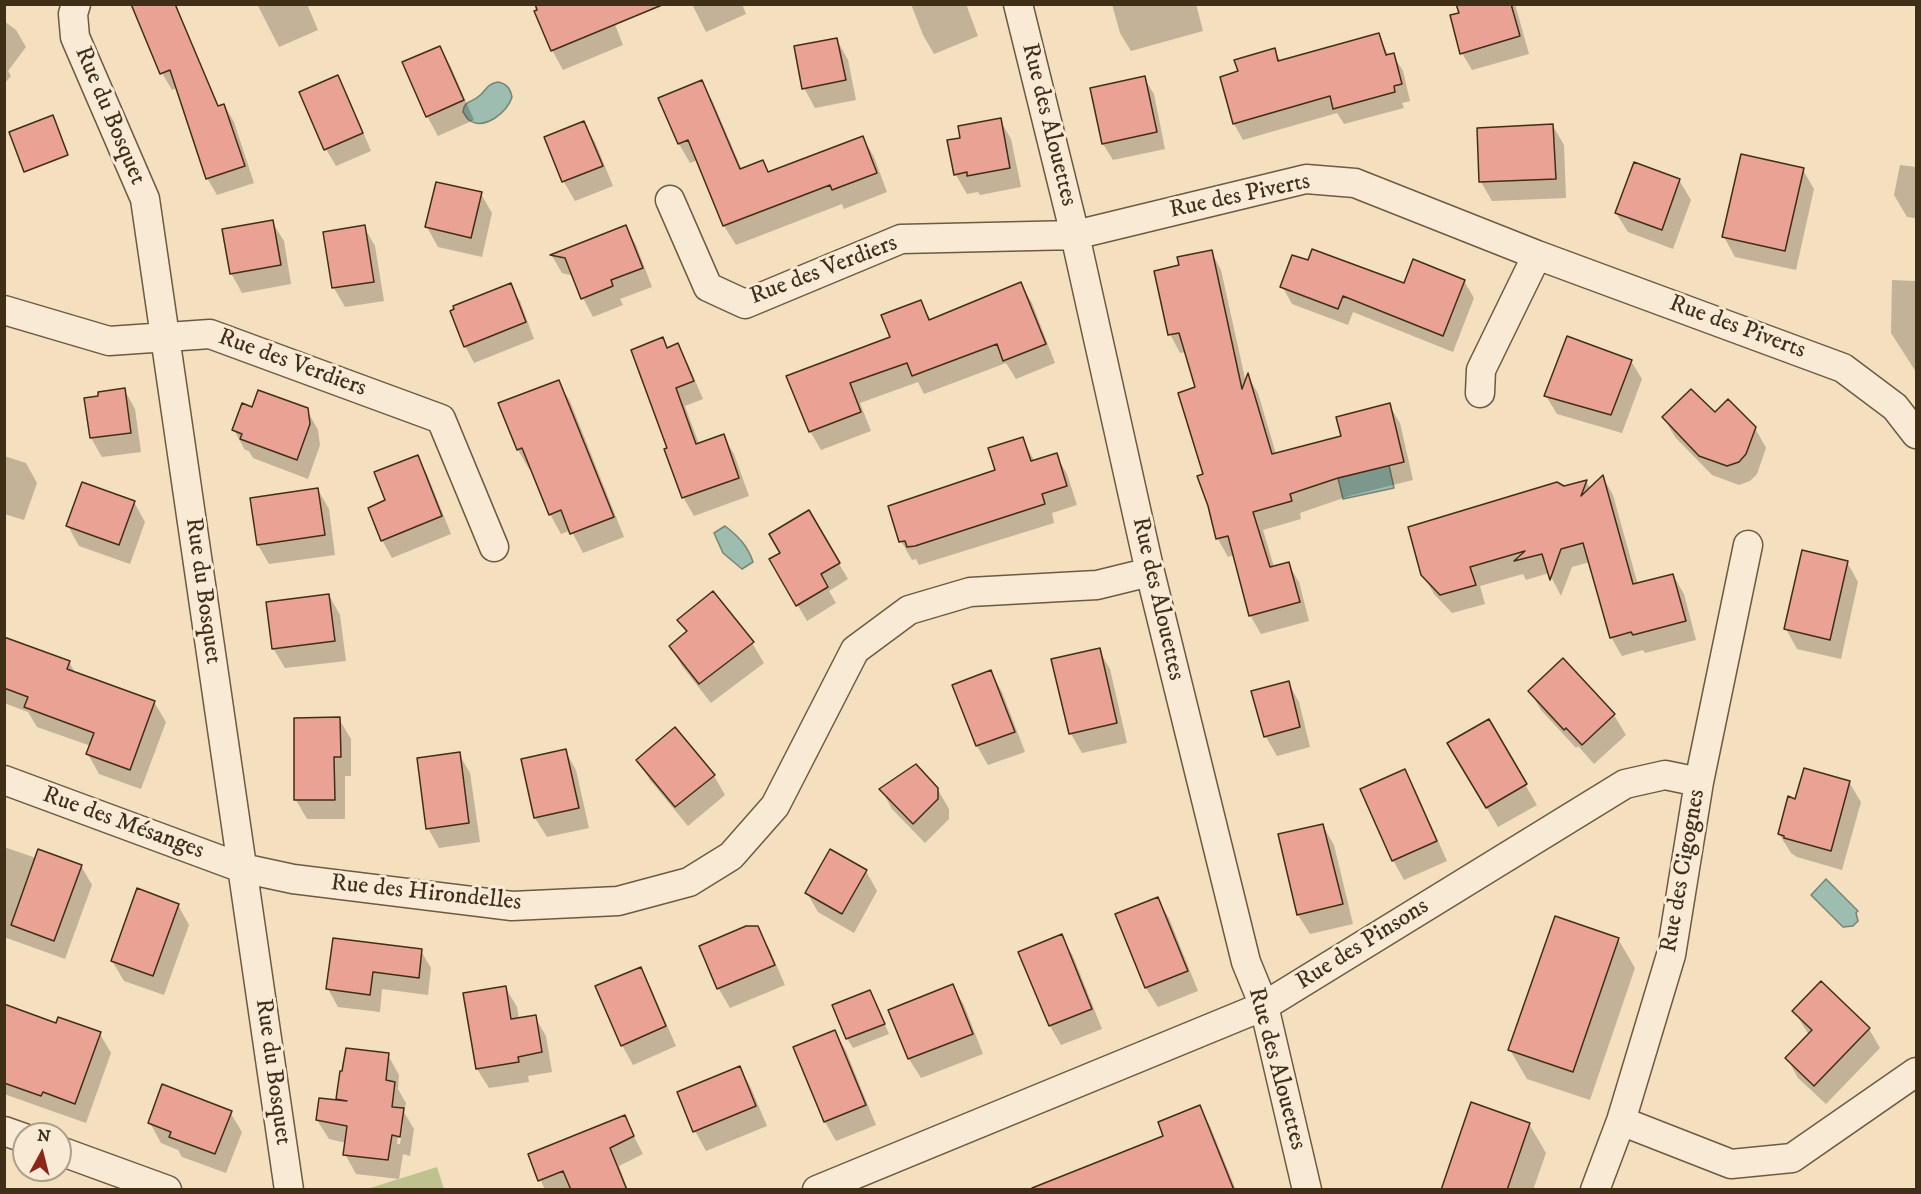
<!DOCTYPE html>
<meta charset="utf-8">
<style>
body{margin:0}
#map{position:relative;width:1921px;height:1194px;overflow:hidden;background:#f4dfbe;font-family:"IM FELL DW Pica",serif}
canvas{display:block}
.frame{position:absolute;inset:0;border:6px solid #412e17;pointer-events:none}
.north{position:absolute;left:12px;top:1122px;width:60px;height:60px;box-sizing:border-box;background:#f8ead5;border:2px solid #af9f89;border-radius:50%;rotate:7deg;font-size:16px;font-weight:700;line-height:24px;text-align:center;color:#412e17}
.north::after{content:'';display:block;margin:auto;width:21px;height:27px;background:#8f2418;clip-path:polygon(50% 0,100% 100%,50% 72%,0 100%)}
</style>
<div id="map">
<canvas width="1921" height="1194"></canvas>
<div class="frame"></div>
<div class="north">N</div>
</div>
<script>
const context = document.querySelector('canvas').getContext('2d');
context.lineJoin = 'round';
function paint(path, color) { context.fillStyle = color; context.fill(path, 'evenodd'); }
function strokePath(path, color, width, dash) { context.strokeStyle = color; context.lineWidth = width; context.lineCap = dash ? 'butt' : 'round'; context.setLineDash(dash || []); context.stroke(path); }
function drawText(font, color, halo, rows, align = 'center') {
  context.font = font + ' "IM FELL DW Pica",serif'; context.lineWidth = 6; context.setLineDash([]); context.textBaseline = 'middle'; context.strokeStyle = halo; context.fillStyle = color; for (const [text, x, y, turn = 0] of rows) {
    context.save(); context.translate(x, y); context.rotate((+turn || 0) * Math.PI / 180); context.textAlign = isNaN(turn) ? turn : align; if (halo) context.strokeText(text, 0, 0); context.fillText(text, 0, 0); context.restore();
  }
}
const green = new Path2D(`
 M437,1167l7,22h-77z`);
const water = new Path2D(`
 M498,82c9,2 12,6 14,15 -4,15 -28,34 -43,23 -3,-2 -4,-6 -6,-8 1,-12 9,-9 16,-16 8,-6 7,-12 19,-14z
 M1389,465l5,23 -51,11 -5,-21z
 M725,526c13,10 23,20 28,36l-11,7 -19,-16 -9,-20z
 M1826,879l32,32 -2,2 2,8 -5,5 -10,1 -32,-32z`);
const shadow = new Path2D(`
 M175,4l44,103 5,-2 10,17 20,61 -37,12 -10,-17 -29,-91 -6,3 -10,-17z
 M257,4h50l11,26 -39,17z
 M607,4l16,41 -60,25 -11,-20z
 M692,4h50l4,10 -40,18z
 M911,4h55l12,32 -44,18 -11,-19z
 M1112,4h84l7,27 -72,20 -11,-18z
 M1458,4h57l14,50 -57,16 -10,-17 -1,-39z
 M4,21l12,9 10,17 -18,24 3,5 -7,8z
 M1378,35l11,21 4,-1 10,16 7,30 -8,2 2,5 -60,16 -7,-11 -94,27 -9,-16 6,-52 34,-22 7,12z
 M837,40l11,20 8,40 -41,8 -11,-20z
 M440,47l11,20 23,53 -36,16 -11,-20z
 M337,77l10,17 24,57 -35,15 -10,-17 -25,-56z
 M1144,78l10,16 11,55 -52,11 -10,-16z
 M702,82l11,20 29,68 27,4 94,-36 11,19 13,35 -43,17 -2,-5 -106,41 -12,-19 -26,-66 -8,3 -11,-19 -19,-45z
 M1000,120l11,19 10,48 -41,8 -2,-3 -11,2 -11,-19 6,-36z
 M584,123l11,19 18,44 -38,15 -11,-19 -18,-44z
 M1553,126l11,19 2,53 -74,3 -11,-19 -2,-53z
 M1900,165l16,2v51l-9,-1 -13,-22z
 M1803,170l11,19 -18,81 -61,-13 -11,-20z
 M1679,180l12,20 -18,49 -45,-17 -12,-19z
 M481,194l11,19 -10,44 -44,-10 -11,-20z
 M272,222l12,19 7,43 -49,9 -11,-20z
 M364,227l11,19 9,55 -39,6 -11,-19 -10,-54z
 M626,227l10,18 16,42 -32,12 3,6 -30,12 -10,-19 -9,-22 -12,-3 -10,-17z
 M1211,251l10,19 25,113 2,-6 10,16 18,61 66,-17 47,-32 11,18 13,57 -64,16 -49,17 1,6 -38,11 11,37 14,-3 11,18 10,39 -48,13 -11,-19 -16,-60 -6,2 -10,-18 -14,-64 -7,-87 -11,-36 -6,1 -10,-19 11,-68z
 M1916,269v103l-25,-39 1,-53 23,1z
 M1464,281l10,17 -21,54 -100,-40 -5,13 -56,-21 -10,-18 123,-1z
 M1021,284l11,19 23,60 -39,16 -10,-16 -82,31 -6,-12 -58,21 11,28 -50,19 -11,-19 -22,-54 104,-39 28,-36 11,18z
 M510,285l10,16 14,38 -60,24 -9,-17z
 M662,339l6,10 10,-4 10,19 15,35 -18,7 14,38 24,-8 11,18 15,42 -55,20 -11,-19 -14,-48z
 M1631,361l11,18 -20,54 -65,-19 -11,-18z
 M558,382l12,19 54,136 -41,16 -12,-23 -10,4 -11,-20 -18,-46 -3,1 -11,-19z
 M124,389l11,20 6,43 -39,5 -11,-19 9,-41z
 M253,409l54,1 11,20 2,15 -12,34 -55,-21 -4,-7 -4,-1 -11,-20z
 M1664,418l91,10 11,20 -9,26 -7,7 -11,4 -27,-10 -37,-38z
 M1022,438l13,24 21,-7 11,19 10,31 -25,8 2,10 -135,42 -3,-6 -4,1 -11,-19 96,-71z
 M4,456l22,7 11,20 -13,37 -20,-6z
 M417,457l10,17 24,60 -59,24 -10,-18 5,-39z
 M1603,477l10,18 25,90 35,-10 11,19 12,46 -51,13 -2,-3 -21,6 -11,-19 -21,-75 -18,5 -11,29 -12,-23 -23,7 -3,-6 -43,12 5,18 -33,9 -18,-19 -11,-20 141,-86 22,-6 5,7z
 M318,490l11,19 6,46 -66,9 -11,-19z
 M134,502l11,20 -15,42 -51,-18 -11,-20z
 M808,512l40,67 -19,12 7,12 -29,18 -36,-61 11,-7z
 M1847,562l11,20 -17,77 -44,-10 -11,-20z
 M329,595l11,20 6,46 -61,7 -12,-20z
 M679,620l73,23 12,20 -53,40 -29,-37 -11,-20 16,-13z
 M4,639l65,23 7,12 78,28 12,20 -25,67 -42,-15 -11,-20 3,-8 -54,-19 -9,-15 -24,-9z
 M1099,650l11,19 17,74 -45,10 -11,-19 -3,-14z
 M1563,660l51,55 12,20 -32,29 -16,-18 -2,2 -35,-38 -11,-19z
 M991,672l11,20 23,60 -37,13 -11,-19 -23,-60z
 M1288,682l11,20 11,45 -33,9 -11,-19z
 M339,719l12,20v37h-6v43h-38l-11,-19z
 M1488,721l49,84 -39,22 -49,-83z
 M565,751l11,19 13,58 -42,9 -12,-19 -13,-58z
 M459,754l11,19 10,69 -41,6 -11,-20z
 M638,760l76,16 11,19 -37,31 -38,-46z
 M1405,771l11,20 31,70 -43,19 -11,-20z
 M1849,782l12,20 -19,68 -45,-13 -6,-4 -12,-19 17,-34z
 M937,788l12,21v10l-24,24 -33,-34 -11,-20z
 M1323,826l11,19 19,79 -43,10 -12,-19z
 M4,847l32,11 45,8 11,19 -27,74 -61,-22z
 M866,871l11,20 -23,42 -36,-21 -11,-19z
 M1157,899l12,19 29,73 -40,16 -12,-19 -29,-73z
 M178,905l11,20 -25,70 -40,-14 -12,-20z
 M757,928l12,20 16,37 -55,23 -11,-19 -18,-42z
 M1061,936l12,20 29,73 -41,16 -11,-19 -30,-73z
 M1618,939l17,29 -45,132 -63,-21 -17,-29z
 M421,951l10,17 -3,27 -46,-6 -2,23 -42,-5 -10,-18z
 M640,969l11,19 25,58 -43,19 -11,-20z
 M952,985l12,20 19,49 -62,24 -12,-19 -19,-48z
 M505,987l12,20 2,12 16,-2 11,19 6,36 -24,4 1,6 -40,6 -12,-19z
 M870,991l19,43 -36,14 -6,-10z
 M4,1006l53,19 43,9 11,19 -25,70 -82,-29z
 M1794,1011l75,18 11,19 -54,56 -28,-26 -11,-20 22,-23z
 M835,1032l11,19 30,74 -40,16 -11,-19 -30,-74z
 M388,1055l11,20 -1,14 8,14 -2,9 10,17 -4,27 -7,-2 -4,25 -43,-5 -11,-20 1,-11 -17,-4 -12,-19 23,-18 -2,-3zM400,1120l3,3 -3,21h-3z
 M740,1068l11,20 16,38 -61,25 -11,-20z
 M1200,1107l10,19 26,64h-156l85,-53z
 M230,1112l12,20 -16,41 -44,-16 -4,-7 -17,-7 -11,-20z
 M624,1117l19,37 -24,12 9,24h-83l-15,-35z
 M1529,1124l17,29 -13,37h-91z`);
const building = new Path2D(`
 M131,4h44l43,102 6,-2 21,62 -39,13 -36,-109 -10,4z
 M535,4h127v1l-111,46 -17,-40 3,-1z
 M1456,4h55l9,32 -60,18 -10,-39 9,-2z
 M1379,33l7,22 8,-2 8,31 -8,2 1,6 -62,17 -3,-13 -97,28 -13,-47 18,-6 -4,-11 41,-12 3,13z
 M837,38l9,42 -44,9 -8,-43z
 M440,46l24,54 -38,17 -24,-55z
 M338,75l25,58 -39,17 -25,-58z
 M1145,76l12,56 -55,12 -12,-56z
 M702,80l38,89 23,-9 5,12 95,-36 14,37 -45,17 -2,-5 -107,41 -35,-86 -10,4 -20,-46z
 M53,115l15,40 -44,17 -15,-40z
 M1001,118l9,50 -43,8v-4l-13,3 -7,-35 13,-2 -2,-12z
 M584,121l19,45 -41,16 -18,-45z
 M1553,124l3,55 -77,3 -2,-54z
 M1741,154l63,14 -19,83 -63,-14z
 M1634,162l46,17 -18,51 -47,-17z
 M436,182l46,10 -11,46 -46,-11z
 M273,220l8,45 -51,9 -8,-45z
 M365,225l9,57 -42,6 -9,-56z
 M626,225l17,43 -32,12 2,6 -32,13 -16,-41 -15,-3z
 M1312,249l92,34 9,-24 52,21 -22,56 -100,-40 -5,13 -58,-22 12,-32 16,5z
 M1212,250l30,139 6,-16 24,81 69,-18 -5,-19 54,-14 14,59 -66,16 -48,16 2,7 -39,11 17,55 19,-5 11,40 -51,14 -21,-80 -12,3 -8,-33 -11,-30 6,-2 -25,-81 17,-6 -16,-54 -11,2 -14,-64 25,-6 -2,-8z
 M1021,282l25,62 -43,17 -6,-17 -85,32 -5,-13 -57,20 11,29 -52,20 -23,-56 104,-39 -9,-22 40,-15 8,20z
 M511,283l15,39 -62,25 -14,-36 4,-2 -1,-3z
 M1567,336l65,24 -21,55 -67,-19z
 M663,337l4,11 11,-5 16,38 -18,7 20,56 28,-10 15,44 -57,20 -18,-49 3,-1 -36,-98z
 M559,380l55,137 -44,17 -9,-24 -12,5 -27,-67 -5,2 -19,-47z
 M125,388l6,45 -41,5 -6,-40 14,-2v-4z
 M1691,389l24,23 13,-13 28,28 -10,27 -7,8 -12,4 -28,-10 -37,-39z
 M258,390l50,18 2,16 -13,36 -57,-21 2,-5 -10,-4 10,-27 10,4z
 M1023,437l8,24 26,-8 10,33 -25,8 3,10 -130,42 -8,1 -2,-6 -6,1 -11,-36 107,-36 -7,-22z
 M418,455l24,61 -61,25 -13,-33 17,-8 -11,-28z
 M1603,475l30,109 40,-10 13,47 -53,14 -2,-3 -21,6 -27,-95 -22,6 -11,31 -8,-26 -28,7 11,-10 -55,16 6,18 -36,10 -19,-20 -13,-48 149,-45 7,4 23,-6 -6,16z
 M82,482l53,19 -16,44 -53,-19z
 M318,488l7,47 -68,10 -7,-47z
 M809,510l31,53 -19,11 7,13 -32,19 -27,-47 11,-6 -11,-19z
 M1802,550l46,11 -18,79 -46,-11z
 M713,591l41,51 -55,42 -30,-38 18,-15 -10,-11z
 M329,594l6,47 -63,8 -6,-47z
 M4,637l66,24 -3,8 88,32 -25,69 -44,-16 8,-21 -70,-26 4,-10 -24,-9z
 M1100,648l17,75 -48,11 -18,-75z
 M1563,658l52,56 -33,31 -16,-17 -2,2 -36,-39z
 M991,670l24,62 -39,14 -24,-61z
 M1289,681l11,46 -36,10 -13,-46z
 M340,717l1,40h-7l1,43h-41v-82z
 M1489,719l38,65 -41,24 -39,-65z
 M675,727l40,48 -40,32 -39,-47z
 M566,749l13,59 -45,10 -13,-59z
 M460,752l9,71 -43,6 -9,-71z
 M916,764l22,24v11l-25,25 -34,-35z
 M1804,768l46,13 -19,70 -47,-13v-2l-6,-2 10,-38 7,3z
 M1405,769l32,72 -45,20 -32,-72z
 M1323,824l20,80 -46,11 -19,-81z
 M38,849l44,16 -28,76 -43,-16z
 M830,849l37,21 -25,44 -37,-21z
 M137,888l42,16 -26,72 -42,-15z
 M1158,897l30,74 -43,17 -30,-74z
 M1555,916l64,22 -46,134 -65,-22z
 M746,926h12l17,39 -58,24 -18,-43z
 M1062,934l30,75 -43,17 -31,-74z
 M333,938l89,11 -3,29 -46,-6 -3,23 -44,-6z
 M641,967l25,59 -45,20 -26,-60z
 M1821,981l49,47 -56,58 -29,-28 27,-28 -20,-19z
 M953,984l20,50 -65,25 -20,-49z
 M506,986l5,33 25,-4 6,37 -24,5 1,5 -43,7 -13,-76z
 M870,990l15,34 -39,15 -14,-34z
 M4,1004l52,19 2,-6 43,15 -26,72 -32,-12 -2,4 -37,-13z
 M835,1030l31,75 -42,17 -31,-75z
 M346,1048l43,5 -3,27 9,2 -3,25 12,1 -4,29 -8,-2 -4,25 -45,-5 4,-29 -31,-6 3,-22 28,3 -11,-2 4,-28h2z
 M740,1066l16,40 -63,26 -16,-40z
 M162,1084l70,27 -17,43 -46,-17 2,-5 -23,-9z
 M1471,1102l59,21 -23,67h-66z
 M1200,1105l34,85h-202v-2l131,-52 -5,-14z
 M625,1115l9,21 -24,12 17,42h-56l-8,-19 -25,10 -10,-27z`);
const street = new Path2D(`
 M76,4l-3,10 2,23 70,162 144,991
 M1018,4l57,231 75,337 96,390 18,44 43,184
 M670,200l38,87 37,17 156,-65 174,-4 231,-56 49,4 182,72 306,113 52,39 21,27
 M4,310l105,31 101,-7 231,85 53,128
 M1480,393l1,-23 56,-115
 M4,780l238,88 51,11 219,27 106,-5 71,-19 42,-26 44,-50 80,-156 54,-40 61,-18 127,-7 53,-13
 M1621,1121l110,43 61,-6 124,-86
 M4,1131l20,7
 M60,1151l107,39
 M817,1190l447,-184 361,-222 40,-9 34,7
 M1595,1190l26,-69 50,-166 28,-173 49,-237`);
const streetNames = [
 ["Rue du Bosquet",109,116,67],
 ["Rue des Alouettes",1048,125,76],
 ["Rue des Piverts",1240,197,-12],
 ["Rue des Verdiers",824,271,-21],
 ["Rue des Piverts",1737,328,20],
 ["Rue des Verdiers",292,364,20],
 ["Rue du Bosquet",202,591,82],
 ["Rue des Alouettes",1157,599,77],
 ["Rue des Mésanges",123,824,20],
 ["Rue des Cigognes",1684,871,-80],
 ["Rue des Hirondelles",426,894,6],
 ["Rue des Pinsons",1363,945,-32],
 ["Rue des Alouettes",1276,1069,75],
 ["Rue du Bosquet",272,1072,82]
];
paint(green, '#bfc18f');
paint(water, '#9cbdb0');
strokePath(water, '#788473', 1.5);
paint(shadow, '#0003');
paint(building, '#eaa294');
strokePath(building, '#412e17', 1.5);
strokePath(street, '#6e5a41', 31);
strokePath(street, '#f8ead5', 28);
drawText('24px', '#412e17', '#f8ead5', streetNames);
</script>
